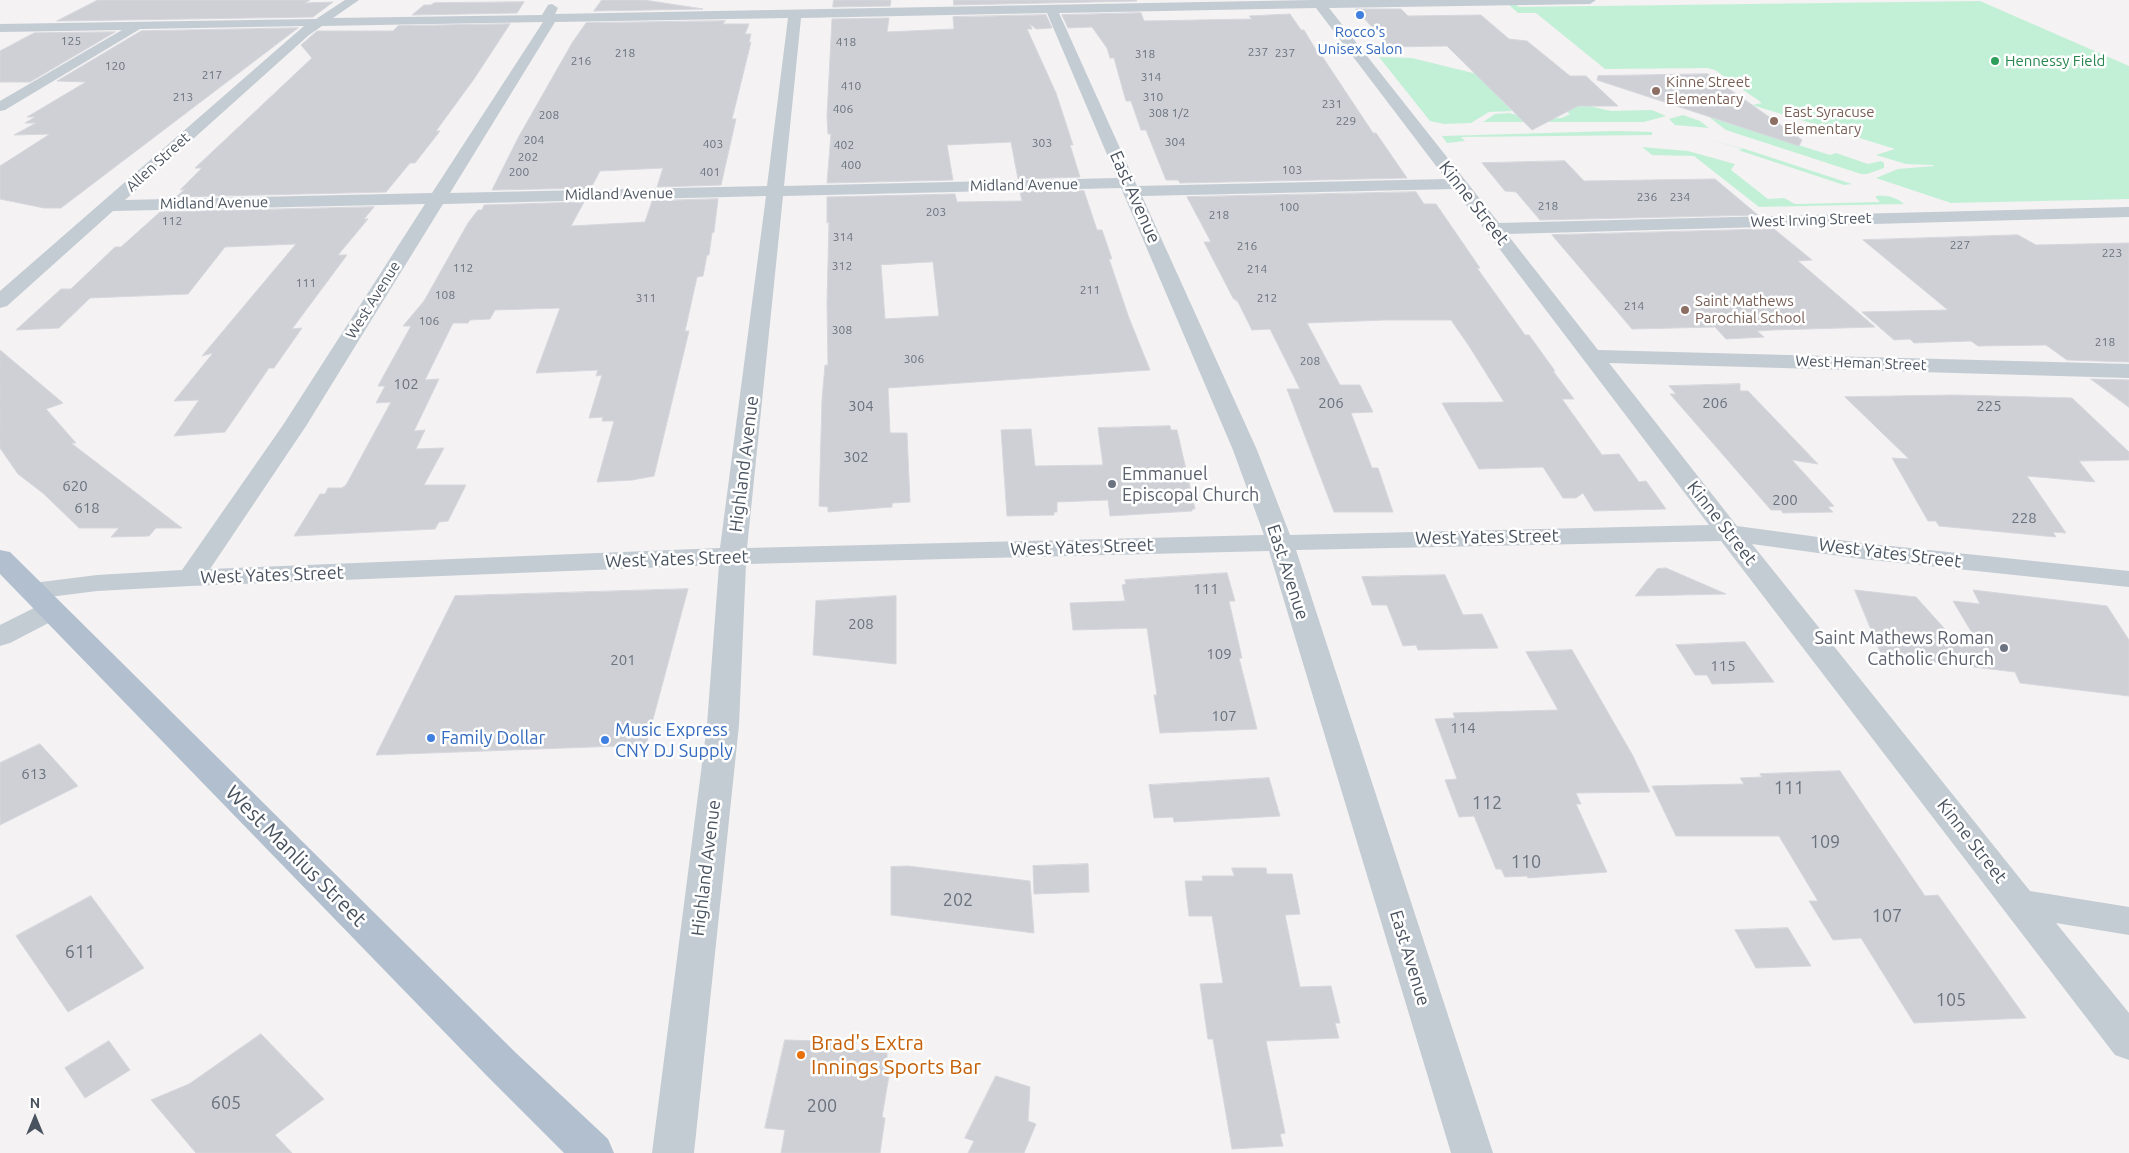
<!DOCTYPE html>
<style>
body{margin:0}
#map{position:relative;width:2129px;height:1153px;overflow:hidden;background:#f4f2f2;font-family:Ubuntu,sans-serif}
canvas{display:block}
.north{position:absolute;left:10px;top:1093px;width:50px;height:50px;-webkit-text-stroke:4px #fff;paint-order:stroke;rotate:0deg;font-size:14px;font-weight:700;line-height:20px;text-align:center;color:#49535f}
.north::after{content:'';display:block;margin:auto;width:18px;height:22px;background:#49535f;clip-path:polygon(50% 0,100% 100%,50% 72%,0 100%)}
</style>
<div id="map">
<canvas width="2129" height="1153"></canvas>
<div class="north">N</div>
</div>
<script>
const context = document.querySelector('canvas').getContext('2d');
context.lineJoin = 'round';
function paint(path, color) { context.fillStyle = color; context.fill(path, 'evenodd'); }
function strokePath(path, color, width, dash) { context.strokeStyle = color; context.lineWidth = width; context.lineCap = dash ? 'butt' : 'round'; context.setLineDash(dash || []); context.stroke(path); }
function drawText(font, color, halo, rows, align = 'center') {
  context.font = font + ' Ubuntu,sans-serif'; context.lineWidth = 5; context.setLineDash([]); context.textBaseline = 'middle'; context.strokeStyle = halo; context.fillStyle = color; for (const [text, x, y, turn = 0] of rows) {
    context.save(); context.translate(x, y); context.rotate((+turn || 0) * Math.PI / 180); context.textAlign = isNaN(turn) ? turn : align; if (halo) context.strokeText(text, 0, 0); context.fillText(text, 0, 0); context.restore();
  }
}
const green = new Path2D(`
 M1980,1l149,65v133l-178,4 -75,-25 22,-9 36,-3 -1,-1 -27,-1 -30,-9 19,-6 -143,-44 10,-2 -47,-33 -8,-2 -102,1 -69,-56h-18l-9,-8 6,-1 4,3z
 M1379,57l33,1 73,18 10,17 17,18 -23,1 -18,11 -27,1 -14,-3z
 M1589,106l22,5 41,-1 14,6 -22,6h-161l12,-8 14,-1 23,6 30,-1 8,-4 -9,-7z
 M1683,115l17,6 9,7 -34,-3 -6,-6z
 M1709,117l121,38 6,-2 32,11 13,-3 3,2v5l-17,6h-6l-135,-44z
 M1616,131l36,1v3l-191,2 4,4 -18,2 -5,-7z
 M1707,139l38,10 107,35 -8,1 -106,-35 5,-1z
 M1642,147l46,4 47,13 -4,6 37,29 16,-1 11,6 85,-2 -4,-4v-2c11,-1 20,1 28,8l-145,3 -65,-51 -42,-1z`);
const building = new Path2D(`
 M98,0h212l-5,3 28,-1 -20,15 -256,4z
 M602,0h42l59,9 -109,2z
 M834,0h57l-1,6 -57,1z
 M954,0h182l1,1 -183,4z
 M524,2l-7,11 -105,2 12,-10h7l3,-2z
 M1356,9h45l7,7 73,-1 28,24 18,2 43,35h16l32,30h-40l-46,24 -85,-84 -57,1z
 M1141,13l3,8 108,-2 -3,-3 41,-2 11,16h3l12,20h2l55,83h3l31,45 -227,5 -2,-3h-12l-20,-50h-5l-10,-29h-5l-12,-43h-4l-3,-10 -15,-21 -24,1 -6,-13z
 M1046,15l6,13 -16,1 -6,-5 2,5h-5l29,64 17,52h-3l10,32 -62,2 -7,-37 -64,3 6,35 -126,3 4,-49h-3l-1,-18 5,-97 57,-1 -2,14 67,-3 -1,-12z
 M725,21l-2,3h26l-4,10h6l-2,9 2,-1 -19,77h4l-15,66 -64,2 6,-19 -63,3 -9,17 -99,2 26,-52 54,-95 14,-20z
 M510,24l-36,55 -38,52h4l-25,32h-5l-24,29 -210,5 9,-8 -5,1 22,-22h-7l117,-110 -11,-13 16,-14h76l5,-5z
 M298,28l-237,180h-17l-44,-9v-33l50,-32 -36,1 22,-12h-11l10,-6h-8l59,-35 -29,-1 84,-50z
 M115,32l-85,50h-30v-31l34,-18z
 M1708,74l94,66 -3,6 -202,-66 1,-4z
 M1565,161l19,20 131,-2 43,36 -218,5 -24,-28 -11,-1 -23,-28z
 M1084,191l13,39h5l10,29h-3l20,59 21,52 -262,18 2,45h17l3,69 -18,1v4l-64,5v-5l-9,-1 3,-106 3,-35h3l-1,-62 2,-81 -2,1v-26l128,-3 2,8 65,-1 -2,-9zM933,262l6,54 -54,3 -4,-54z
 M1416,192l8,12h12l44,64h-3l48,67h4l26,36h-2l21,28h-12l40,56 17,-1 20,28 7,-1 20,28 -72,2 -11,-18 -7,5h-13l-20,-31 -64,2 -37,-66 62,-1 -35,-56 -18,-26h-67l-77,3 33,62h20l13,27 -22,1 21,55h6l15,44h-59l-47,-123h13l-30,-60 -18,1 -14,-28 -5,-4 -29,-56h7l-24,-45z
 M718,199l-4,33 -2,1 -3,22h-2l-4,21 -6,1 -12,54h4l-35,145 -22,4 -35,2 17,-61h-12l1,-4 -14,1 13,-43 -6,1 2,-6 -62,3 24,-65 -65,2 -5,9 -20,1 -2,3h-15l-28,57 14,-1 -25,52 11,-1 -9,19 28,-1 -20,37h42l-18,36 -9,1 -4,7 -141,7 26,-42h5l3,-6h14l4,-3 45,-83 -15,1 9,-17h-7l33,-60h-8l21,-25 44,-78 10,-13h4l2,-5 100,-3 -13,24 74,-4 7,-21z
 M374,207l-10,12h4l-30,36h9l-55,74 10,-1 -28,40h-5l-44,64 -51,4 25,-36 -25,1 39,-48 -11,3 94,-112 -71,3 -37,47 -98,4 -31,30 -43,2 45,-41h10l44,-42h6l39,-35z
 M1774,229l38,31 -14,1 77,66 -103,3 -15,1 7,6 -38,2 -11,-12 -83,2 -80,-94z
 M2018,235l18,10 93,-2v119l-62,-2 -21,-15 -68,1 -7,-5 -57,2 -4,-4 -16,1 -32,-28 86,-2 -85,-70z
 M0,350l63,53 -17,6 30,34h-5l111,85h-26l-7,8 -38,1 8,-9h-40l-35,-34 -26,-20 -18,-26z
 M2091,379l38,1v27z
 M1740,384v7h8l70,73 -26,-4 42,46 -6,1 5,5 -50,1 -2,-3h-10l-101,-116h6l-7,-8z
 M1955,395l117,3 57,54v8l-50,1 16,21 -68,-6 39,57 -13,-1 3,5 -117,-11 -3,-5h-8l-36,-63 17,1 -64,-62z
 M1170,426l1,4h6l18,79h-3v2l-82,5 -2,-16 -51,2v10h-3v3l-47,1 -6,-86 30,-1 4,37 68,-1 -5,-37z
 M1666,568l60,26 -91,2 22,-27z
 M1227,573l8,28h-6l13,57h-3l18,71 -97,4 -6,-38h3l-10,-67 -74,2 -3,-27 55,-2 -3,-16 4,-1 -1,-4z
 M1445,575l18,40 19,-1 16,34 -80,2 -2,-5 -13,1 -16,-41h-15l-10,-28z
 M688,589l-42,156 -270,10 79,-159z
 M1855,590l61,7 46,51 13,-10 -22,-37 27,3 -7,-14 134,16 22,34v56l-109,-13 -5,-11 -133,-16z
 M896,596v68l-83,-9 3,-54z
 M1745,642l29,40 -62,2 -5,-9h-12l-19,-30z
 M1572,650l61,106 17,36 -74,1 5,11h-5l31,68 -79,6 -1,-2 -22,1 -4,-8h-5l-22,-53 -15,1 -14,-37 12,-1 -22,-60 20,-1 -2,-5 105,-3 -32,-58z
 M40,744l38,42 -78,39v-62z
 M1840,771l85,125 13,-1 88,123 -112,5 -53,-85 -28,2 -24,-39h9l-39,-65h-103l-24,-50 92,-2 -4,-6 22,-1 -2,-3z
 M1269,778l11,38 -106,6 -1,-5 -19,1 -5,-33z
 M1088,864l1,28 -55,2 -1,-28z
 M908,866l122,15 4,52 -143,-18v-48z
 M1232,868h34l1,6h25l8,40 -15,1 15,72 31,-1 9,37h-5l4,15 -73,3 19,92 -5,1 3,12 -51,3 -19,-110h-5l-8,-55 23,-1 -11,-67h-23l-4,-35h18l-1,-5h32z
 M91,896l53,72 -76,44 -52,-76z
 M1788,928l23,38 -55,2 -21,-38z
 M261,1034l63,65 -49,36 17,18h-96l-45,-53 38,-16z
 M785,1040l71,2 -1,8 32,1v7h5l-10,59 3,1 -5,35h-99l4,-23 -20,-2z
 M109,1041l21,29 -45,28 -20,-30z
 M996,1076l34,11 -2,34 8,3 -12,29h-56l6,-12 -9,-3z`);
const minor = new Path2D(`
 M345,0h14l-26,18 209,-3 6,-10 4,-1 6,4 -3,6 758,-14h283l-6,4 -261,4 170,215 630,-16v10l-622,17 91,116 531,14v14l-520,-15 128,163 125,17 267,28v16l-267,-28 -110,-15 278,347 99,16v28l-73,-12 73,90v47l-14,-5 -394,-514 -425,9 197,603h-42l-182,-602 -523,13 -7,161 -45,428h-42l55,-428 12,-160 -529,21 -93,5 -64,8 -10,-2 -4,-6 4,-6 10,-2 64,-8 85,-5 101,-145 142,-221 -312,7 -106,95 -7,2v-17l304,-265 -164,3 -135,81 -5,1v-10l122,-71 -122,2v-8l316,-5zM1316,8l130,171 -309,7 -78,-173zM1047,13l70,165 -333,8 17,-168zM788,18l-21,168 -317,7 105,-171zM543,22l-111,171 -307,7 184,-165 13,-9zM1121,188l112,262 31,85 -517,13 36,-352zM1454,189l255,336 -419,10 -33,-85 -115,-254zM766,196l-46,352 -510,21 96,-143 137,-222z
 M52,601l10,3 4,6 -4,6 -52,27 -10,3v-21l42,-21z`);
const major = new Path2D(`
 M0,550l10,2 506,501 92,86 6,14h-50l-76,-76 -488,-503z`);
const markers = [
 [1360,15,5,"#3f7fe0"],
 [1995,61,5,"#2e9e5b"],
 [1656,91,5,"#8d6e63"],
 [1774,121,5,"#8d6e63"],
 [1685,310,5,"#8d6e63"],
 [1112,484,5,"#6b7280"],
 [2004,648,5,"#6b7280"],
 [431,738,5,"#3f7fe0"],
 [605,740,5,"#3f7fe0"],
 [801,1055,5,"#e8710a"]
];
const farNumbernames = [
 ["125",71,41],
 ["418",846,42],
 ["237",1258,52],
 ["218",625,53],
 ["237",1285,53],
 ["318",1145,54],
 ["216",581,61],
 ["120",115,66],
 ["217",212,75],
 ["314",1151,77],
 ["410",851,86],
 ["213",183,97],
 ["310",1153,97],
 ["231",1332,104],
 ["406",843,109],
 ["308 1/2",1169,113],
 ["208",549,115],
 ["229",1346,121],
 ["204",534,140],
 ["304",1175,142],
 ["303",1042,143],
 ["403",713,144],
 ["402",844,145],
 ["202",528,157],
 ["400",851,165],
 ["103",1292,170],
 ["200",519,172],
 ["401",710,172],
 ["236",1647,197],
 ["234",1680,197],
 ["218",1548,206],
 ["100",1289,207],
 ["203",936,212],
 ["218",1219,215],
 ["112",172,221],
 ["314",843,237],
 ["227",1960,245],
 ["216",1247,246],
 ["223",2112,253],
 ["312",842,266],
 ["112",463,268],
 ["214",1257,269],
 ["111",306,283],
 ["211",1090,290],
 ["108",445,295],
 ["311",646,298],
 ["212",1267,298],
 ["214",1634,306],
 ["106",429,321],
 ["308",842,330],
 ["218",2105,342],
 ["306",914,359],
 ["208",1310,361]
];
const farShopnames = [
 ["Rocco's",1360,32],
 ["Unisex Salon",1360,49]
];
const farLeisurenames = [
 ["Hennessy Field",2005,61]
];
const farEducationnames = [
 ["Kinne Street",1666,82],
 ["Elementary",1666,99],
 ["East Syracuse",1784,112],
 ["Elementary",1784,129],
 ["Saint Mathews",1695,301],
 ["Parochial School",1695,318]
];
const farStreetnames = [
 ["Allen Street",158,162,-42],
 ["Midland Avenue",1024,185,-1],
 ["Midland Avenue",619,194,-1],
 ["Midland Avenue",214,203,-1],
 ["West Irving Street",1811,220,-2],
 ["West Avenue",373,300,-58],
 ["West Heman Street",1861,363,2]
];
const numberNames = [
 ["102",406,384],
 ["206",1331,403],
 ["206",1715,403],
 ["304",861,406],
 ["225",1989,406],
 ["302",856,457],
 ["620",75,486],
 ["200",1785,500],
 ["618",87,508],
 ["228",2024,518],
 ["111",1206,589],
 ["208",861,624],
 ["109",1219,654],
 ["201",623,660],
 ["115",1723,666],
 ["107",1224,716],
 ["114",1463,728],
 ["613",34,774]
];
const streetNames = [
 ["East Avenue",1135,197,66],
 ["Kinne Street",1474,203,52],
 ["Highland Avenue",744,464,-83],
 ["Kinne Street",1722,523,52],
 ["West Yates Street",1487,537,-1],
 ["West Yates Street",1082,547,-2],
 ["West Yates Street",1890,553,7],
 ["West Yates Street",677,559,-2],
 ["East Avenue",1288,572,72],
 ["West Yates Street",272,575,-2],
 ["Kinne Street",1972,841,52],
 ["Highland Avenue",706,868,-83],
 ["East Avenue",1410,958,73]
];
const worshipNames = [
 ["Emmanuel",1122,474],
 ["Episcopal Church",1122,495],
 ["Saint Mathews Roman",1994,638,"right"],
 ["Catholic Church",1994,659,"right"]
];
const shopNames = [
 ["Music Express",615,730],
 ["CNY DJ Supply",615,751],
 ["Family Dollar",441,738]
];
const nearNumbernames = [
 ["111",1789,788],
 ["112",1487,803],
 ["109",1825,842],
 ["110",1526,862],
 ["202",958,900],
 ["107",1887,916],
 ["611",80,952],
 ["105",1951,1000],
 ["605",226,1103],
 ["200",822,1106]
];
const nearStreetnames = [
 ["West Manlius Street",296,856,45]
];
const nearFoodnames = [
 ["Brad's Extra",811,1043],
 ["Innings Sports Bar",811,1067]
];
paint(green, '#c2f0d7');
paint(building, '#ced0d6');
strokePath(building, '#d6d7dd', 1);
paint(minor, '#c3cbd3');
paint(major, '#b2bfcf');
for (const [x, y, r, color] of markers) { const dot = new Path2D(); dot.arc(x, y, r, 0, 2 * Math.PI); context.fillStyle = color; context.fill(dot); strokePath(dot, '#fff', 2); }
drawText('12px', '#6a727d', null, farNumbernames);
drawText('15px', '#366cbe', '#fff', farShopnames);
drawText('15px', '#27864d', '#fff', farLeisurenames, 'left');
drawText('15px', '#785e54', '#fff', farEducationnames, 'left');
drawText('15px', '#49535f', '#fff', farStreetnames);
drawText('15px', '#6a727d', null, numberNames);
drawText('18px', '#49535f', '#fff', streetNames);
drawText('18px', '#5b616d', '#fff', worshipNames, 'left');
drawText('18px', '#366cbe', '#fff', shopNames, 'left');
drawText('18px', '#6a727d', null, nearNumbernames);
drawText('21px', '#49535f', '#fff', nearStreetnames);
drawText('21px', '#c56008', '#fff', nearFoodnames, 'left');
</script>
